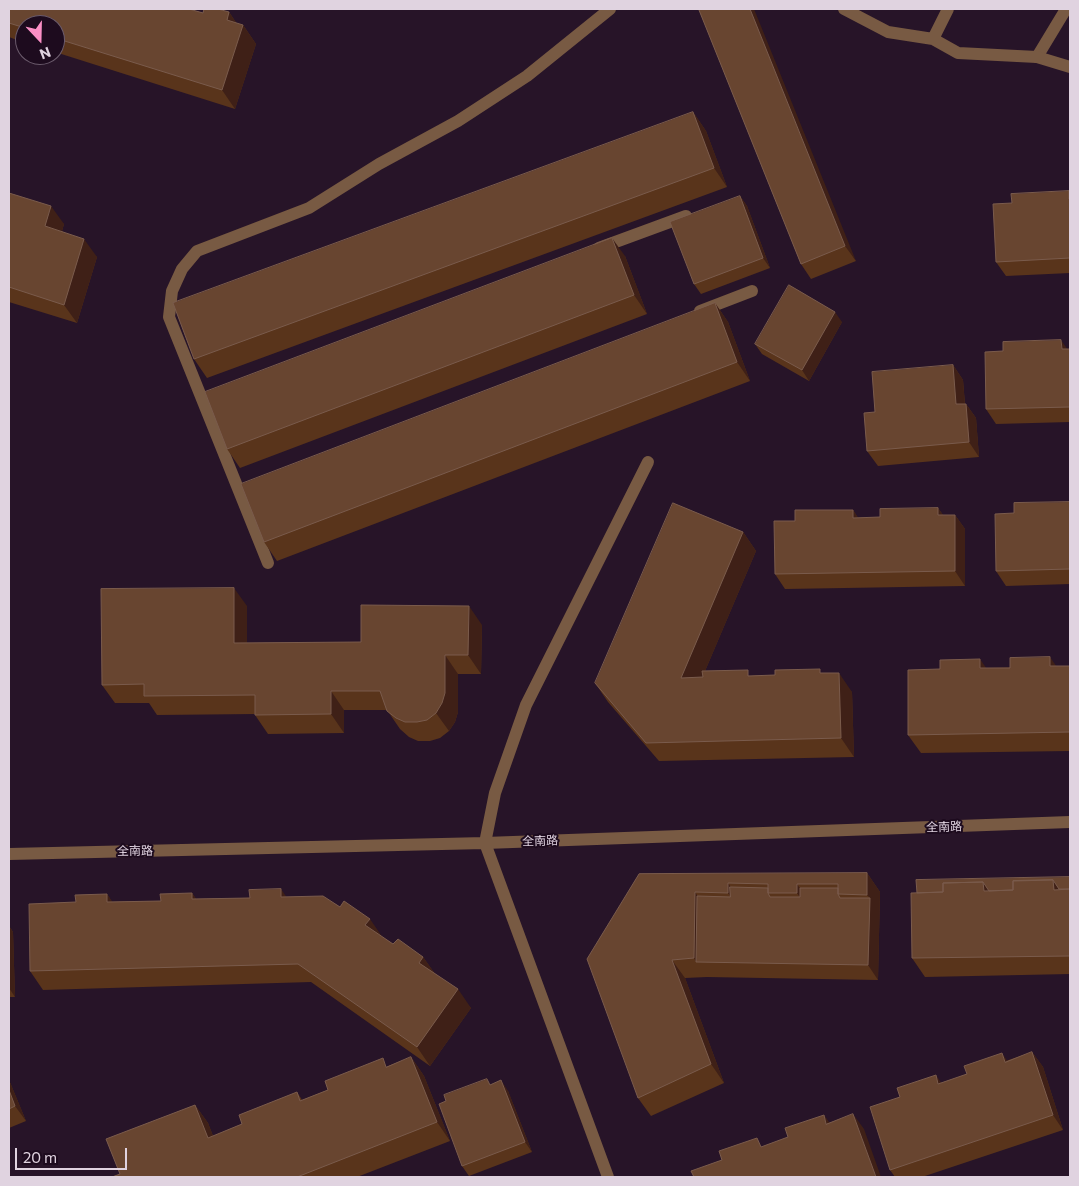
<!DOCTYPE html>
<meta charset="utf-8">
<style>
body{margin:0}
#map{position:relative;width:1079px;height:1186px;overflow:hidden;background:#271428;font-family:Commissioner,sans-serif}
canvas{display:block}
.frame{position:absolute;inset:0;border:10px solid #e0d3e0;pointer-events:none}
.north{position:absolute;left:15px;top:15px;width:50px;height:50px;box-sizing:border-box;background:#1d0b1e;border:1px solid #6b5b6c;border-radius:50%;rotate:159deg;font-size:14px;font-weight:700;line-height:20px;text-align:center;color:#e0d3e0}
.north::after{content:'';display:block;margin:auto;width:18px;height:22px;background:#fb8fc5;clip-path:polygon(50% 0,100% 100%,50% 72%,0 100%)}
.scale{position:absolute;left:15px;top:1148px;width:112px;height:22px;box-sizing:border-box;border:2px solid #e0d3e0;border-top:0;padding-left:6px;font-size:15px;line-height:18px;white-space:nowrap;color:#e0d3e0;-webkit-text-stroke:4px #1d0b1e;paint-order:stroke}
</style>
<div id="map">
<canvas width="1079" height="1186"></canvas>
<div class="frame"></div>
<div class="north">N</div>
<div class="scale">20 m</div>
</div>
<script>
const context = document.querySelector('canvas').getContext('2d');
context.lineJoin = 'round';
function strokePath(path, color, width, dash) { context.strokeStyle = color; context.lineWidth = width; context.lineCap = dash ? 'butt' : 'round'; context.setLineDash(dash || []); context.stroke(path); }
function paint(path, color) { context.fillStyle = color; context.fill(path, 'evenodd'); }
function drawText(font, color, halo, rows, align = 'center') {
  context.font = font + ' Commissioner,"Noto Sans SC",sans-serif'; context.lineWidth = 4; context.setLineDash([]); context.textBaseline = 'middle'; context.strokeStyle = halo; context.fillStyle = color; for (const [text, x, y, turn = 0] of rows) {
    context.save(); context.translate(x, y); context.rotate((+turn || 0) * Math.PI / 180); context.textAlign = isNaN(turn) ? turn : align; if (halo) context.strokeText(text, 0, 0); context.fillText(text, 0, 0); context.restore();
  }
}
const minor = new Path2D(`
 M1037,57l29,-48
 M599,248l87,-32
 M700,311l52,-20
 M268,563l-99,-246 3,-26 10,-22 15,-18 112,-43 70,-44 79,-43 69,-45 83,-67`);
const tertiary = new Path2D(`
 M844,9l44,23 45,7 25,14 79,4 33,10
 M933,39l15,-30
 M9,854l476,-11 585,-21
 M608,1177l-123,-334 10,-50 31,-88 122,-243`);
const wall = new Path2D(`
 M9,9l190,3 4,1 26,-1 8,12 6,1 13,19 -21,65 -180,-57v-27h-30v18l-16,-6z
 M699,10l157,251 -45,18 -10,-15z
 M693,112l13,19 21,56 -520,191 -13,-19z
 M1069,191l1,2v80l-64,3 -10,-14 16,-59z
 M9,193l55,31 -2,7 35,26 -20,66 -68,-21z
 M740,196l7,10 23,62 -69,26 -7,-10z
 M625,256l22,58 -407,154 -13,-19z
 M715,303l13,19 22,59 -473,180 -13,-19z
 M842,322l-33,59 -47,-27 -7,-10z
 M1067,349h3v73l-74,2 -10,-15z
 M953,365l10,15 2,24h1l10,14 3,39 -101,9 -11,-15 8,-39z
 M1070,502v82l-64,2 -10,-15 18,-58z
 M938,508l5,7h12l10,14v57l-180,3 -10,-15 20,-53 58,-11 5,8 22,-1z
 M743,532l13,19 -51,120 46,5 72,-3 29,19 2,65 -195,4 -51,-59 -13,-19z
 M247,606v37l114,-1 121,-17 -1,49h-23v38l-3,10 -6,9 -9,7 -10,3h-12l-9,-4 -9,-8 -13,-19h-43v23l-76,1 -13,-19v-1l-98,1 -8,-12h-34l-13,-18z
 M1070,666v85l-149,2 -13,-18 78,-67z
 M867,873l13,19 -2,88 -171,-3 -22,1 39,105 -73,33 -13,-18 1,-224z
 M1070,877v97l-145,3 -13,-19z
 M192,893l4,6 90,-2 96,40 11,7 30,13 12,17 36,34 -41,58 -119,-84 -268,8 -13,-19 46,-69 31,-8 5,8 49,-1z
 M9,926l4,6 2,65h-6z
 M1032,1052l11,15 20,63 -141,47h-27l-5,-7 10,-73z
 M411,1057l13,19 26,65 -93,36h-245l8,-3 75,-69 13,18 5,13 29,-12 55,-32 5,8z
 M9,1080l17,41 -17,7z
 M491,1084l17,7 24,61 -63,24 -7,-10z`);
const shadedWall = new Path2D(`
 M750,9h4l102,252 -11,-15z
 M229,12l12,18 2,-5 13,19 -21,65 -13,-19 5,-70z
 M693,112l13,19 21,56 -13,-19z
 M740,196l7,10 23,62 -7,-10z
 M51,206l13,18 -6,21 -13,-19z
 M612,238l13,18 22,58 -13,-19z
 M84,239l13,18 -20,66 -13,-18z
 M715,303l13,19 22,59 -13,-19z
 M835,312l7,10 -33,59 -7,-11z
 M1061,340l9,13 -8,-4z
 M953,365l10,15 3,39 -10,-15z
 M966,404l10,14 3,39 -10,-15z
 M938,508l11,15 -11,-8z
 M853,510l10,15 -10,-7z
 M955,515l10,14v57l-10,-15z
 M743,532l13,19 -62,146 -13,-19z
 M234,588l13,18v56l-13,-19z
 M469,606l13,19 -1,49 -13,-19z
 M445,655l13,19v38l-3,10 -6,9 -13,-18z
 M1050,657l13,19 -13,-10z
 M980,659l13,19 -13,-10z
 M839,673l13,19 2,65 -13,-19z
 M331,691l13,19v23l-13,-19z
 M867,873l13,19 -2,88 -10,-15 2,-67 -3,-3z
 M1053,880l12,18 -11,-8z
 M983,882l12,17 -11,-8z
 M728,883l13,19v9l-13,-18z
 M797,884l13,19v9l-13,-19z
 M281,889l13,19 -13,-11z
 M695,892l13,19 -12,51 -2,-4z
 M192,893l13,19 -13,-13z
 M107,894l13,19 -13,-11z
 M370,919l13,19 -18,-13z
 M9,926l4,6 2,65 -6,-9z
 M423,957l13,18 -17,-12z
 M672,960l13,18 39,105 -13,-19z
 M458,989l13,19 -41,58 -13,-19z
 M1032,1052l11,15 20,63 -10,-15z
 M1002,1053l10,15 -7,-6z
 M411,1057l13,19 26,65 -13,-19z
 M936,1075l10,15 -8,-6z
 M9,1080l17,41 -11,-15 -6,-16z
 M501,1080l7,11 24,61 -7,-10z
 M195,1105l13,18 13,34 -13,-19z
 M853,1114l11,15 17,48h-5z
 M824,1115l10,14 -8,-5z`);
const building = new Path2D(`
 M9,9h180l14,4 1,-4h14l11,3 -2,8 16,5 -21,65 -167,-52v-13h-30v3l-16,-5z
 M703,9h47l95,237 -44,18 -102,-254z
 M693,112l21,56 -520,191 -21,-56z
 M1069,191v8h1v59l-74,4 -3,-58 19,-1 -1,-9z
 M9,193l42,13 -6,20 39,13 -20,66 -55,-18z
 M740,196l23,62 -69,26 -24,-62z
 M612,238l22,57 -407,154 -22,-57z
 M789,285l46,27 -33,58 -47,-26z
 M715,303l22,59 -473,180 -23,-58z
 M1061,340l1,9h8v58l-84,2 -1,-57 18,-1v-9z
 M953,365l3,39h10l3,38 -102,9 -3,-38 11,-1 -3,-40z
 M1070,502v67l-74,2 -1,-57 19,-1v-10z
 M673,503l70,29 -62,146 22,-1 -1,-6 46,-1v6l27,-1v-5l45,-1v4h19l2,65 -195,5 -51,-60z
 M938,508v7h17v56l-180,3 -1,-53h21v-11h58v8l27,-1v-8z
 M234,588v55l127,-1v-37l108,1 -1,49h-23v38l-3,10 -6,10 -9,7 -10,2h-12l-9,-4 -9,-7 -7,-20h-49v23l-76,1v-20l-111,1v-12l-42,1 -1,-96z
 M1050,657v9h20v66l-162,3v-65l32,-1v-9l40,-1v9h30v-10z
 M867,873v22l-29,-1v-10h-41v9h-29v-9l-40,-1v10l-33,-1 -1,66 -22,2 39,104 -73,34 -51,-139 52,-85z
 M1070,877v12h-11l-6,-9 -40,1v9l-24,1 -6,-9 -40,1v9l-26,1 -1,-13z
 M1053,880l1,10 16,-1v67l-158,2 -1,-65 32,-1v-9l40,-1 1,9 29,-1v-9z
 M730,887l38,1v5l2,4h30v-9h38v6l2,4h30l-2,67 -172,-3 1,-66 33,1z
 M281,889v8l42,-1 17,11 4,-6 26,18 -5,6 28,19 5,-5 25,18 -4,6 39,26 -41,58 -119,-83 -268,7 -1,-67 47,-2 -1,-7 32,-1v8l54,-1 -1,-7 32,-1v6l58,-1 -1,-8z
 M1032,1052l21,63 -163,55 -20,-63 30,-10 -3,-9 39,-13 2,9 29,-10 -3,-8 38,-13 3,9z
 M411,1057l26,65 -140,55h-185l8,-3 -14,-35 89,-34 13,33 34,-14 -3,-9 58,-23 3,9 28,-11 -3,-9 58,-23 3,9z
 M487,1079l3,6 11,-5 24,62 -63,24 -23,-62 7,-3 -2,-6z
 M9,1090l6,16 -6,3z
 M853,1114l23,63h-182l-3,-6 31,-11 -3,-9 38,-13 4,9 27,-10 -3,-9 39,-13 2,9z`);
const streetNames = [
 ["全南路",944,827,-2],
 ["全南路",540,841,-2],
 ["全南路",135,851,-1]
];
strokePath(minor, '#785a43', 12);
strokePath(tertiary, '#785a43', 12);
paint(wall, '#59341b');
paint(shadedWall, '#3f2017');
paint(building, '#684530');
strokePath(building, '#7a5b4c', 1);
drawText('12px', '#e0d3e0', '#1d0b1e', streetNames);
</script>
